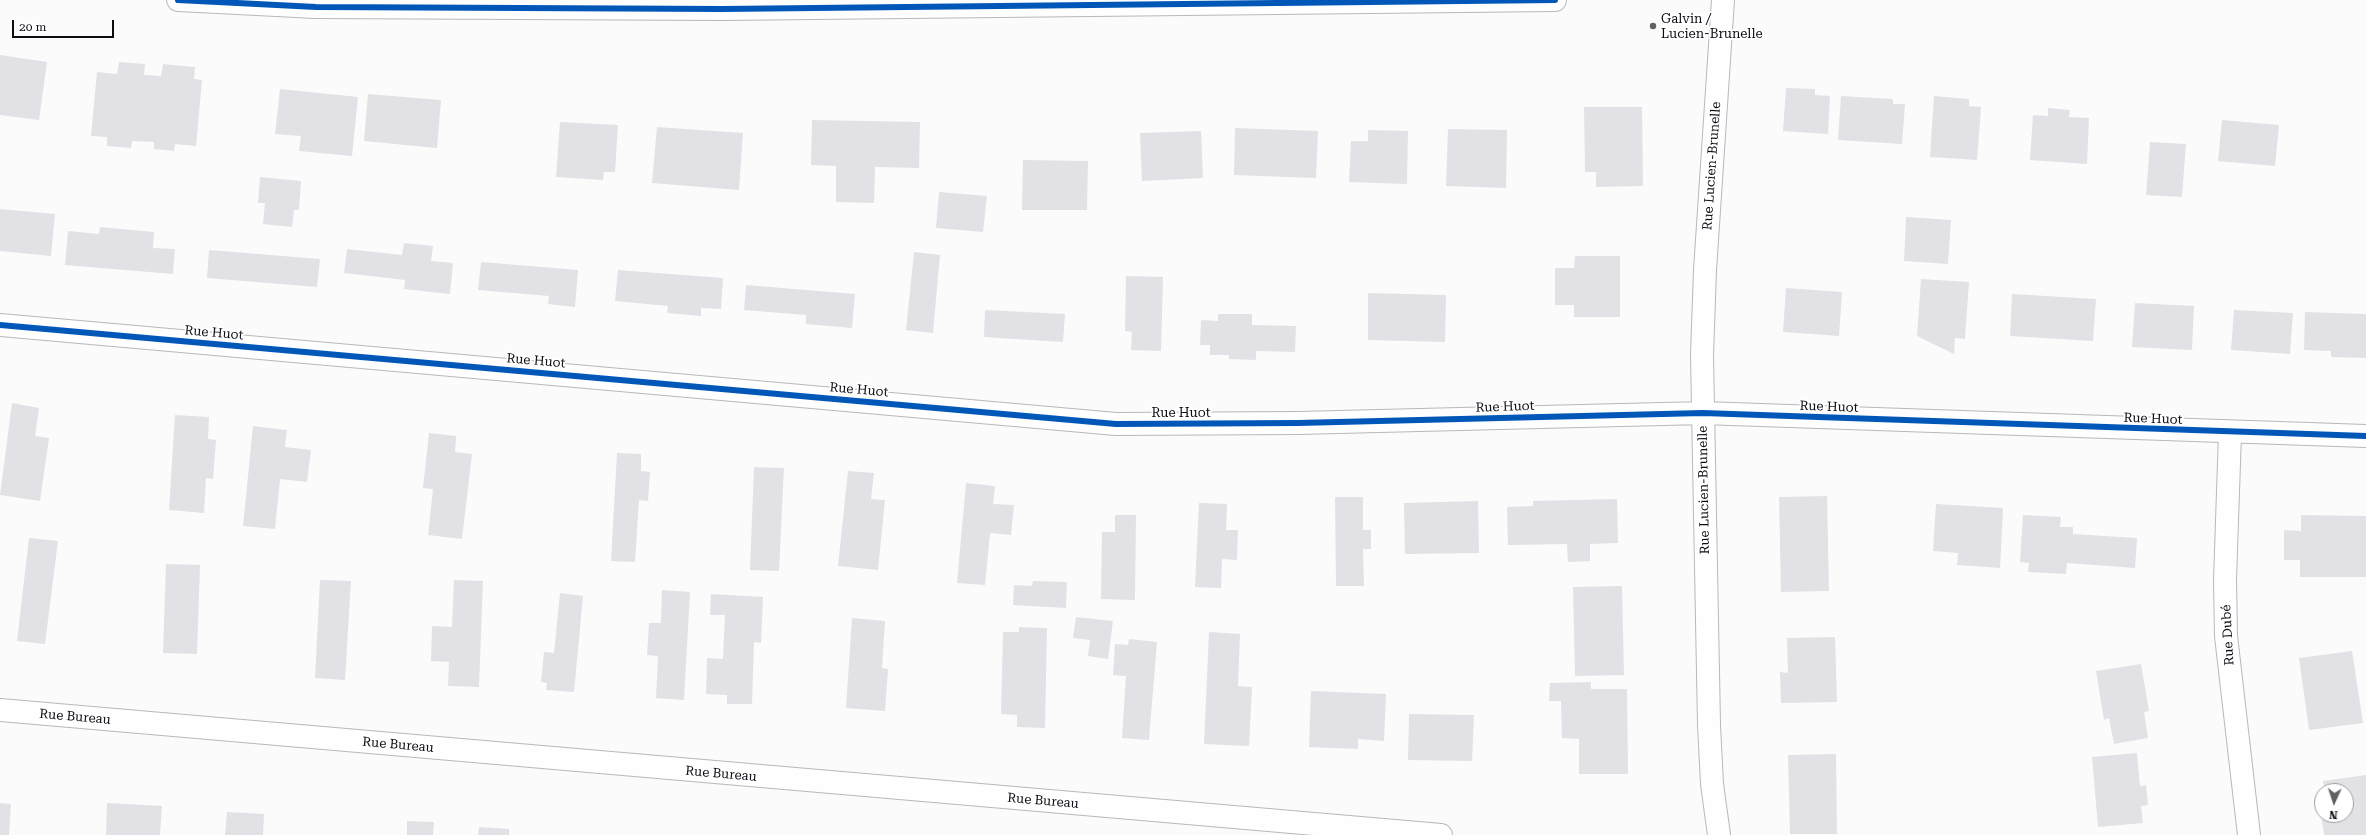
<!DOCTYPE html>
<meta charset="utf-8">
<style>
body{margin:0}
#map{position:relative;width:2366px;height:835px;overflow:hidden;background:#fbfbfb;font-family:"Roboto Serif",serif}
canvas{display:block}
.north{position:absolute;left:2314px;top:783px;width:40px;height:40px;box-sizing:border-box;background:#fff;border:1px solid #9e9ea1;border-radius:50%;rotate:183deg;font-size:11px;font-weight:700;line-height:16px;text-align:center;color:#0c0c14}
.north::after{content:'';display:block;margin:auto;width:14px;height:18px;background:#606065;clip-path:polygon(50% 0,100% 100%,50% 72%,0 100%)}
.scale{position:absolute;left:12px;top:20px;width:102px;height:18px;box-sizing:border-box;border:2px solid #0c0c14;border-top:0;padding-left:5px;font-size:12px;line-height:14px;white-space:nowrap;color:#0c0c14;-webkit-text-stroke:3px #fff;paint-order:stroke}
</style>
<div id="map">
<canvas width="2366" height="835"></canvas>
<div class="north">N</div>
<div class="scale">20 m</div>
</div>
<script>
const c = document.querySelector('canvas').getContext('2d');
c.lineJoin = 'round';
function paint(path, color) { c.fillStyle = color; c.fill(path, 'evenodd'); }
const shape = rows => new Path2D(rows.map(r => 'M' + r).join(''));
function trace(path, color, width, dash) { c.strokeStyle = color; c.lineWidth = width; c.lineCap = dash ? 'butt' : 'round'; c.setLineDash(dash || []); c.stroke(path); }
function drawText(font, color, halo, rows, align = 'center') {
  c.font = font + ' "Roboto Serif",serif'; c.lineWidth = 3.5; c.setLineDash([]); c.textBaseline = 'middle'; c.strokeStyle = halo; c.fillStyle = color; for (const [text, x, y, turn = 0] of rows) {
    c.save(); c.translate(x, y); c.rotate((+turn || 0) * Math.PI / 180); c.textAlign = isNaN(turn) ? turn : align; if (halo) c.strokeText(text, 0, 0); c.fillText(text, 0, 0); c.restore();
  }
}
const building = shape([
 [0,55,47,62,39,120,0,115],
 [119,62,145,64,144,75,161,76,163,64,195,67,194,79,202,80,196,146,175,144,174,151,154,149,154,142,132,141,131,148,107,146,107,137,91,136,97,72,117,74],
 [1786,88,1815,89,1815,95,1830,96,1828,134,1783,131],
 [280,89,358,97,352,156,299,151,301,136,275,134],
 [368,94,441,100,437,148,364,141],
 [1841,96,1893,99,1893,104,1905,104,1902,144,1838,140],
 [1934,96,1969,99,1969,106,1981,107,1977,160,1930,157],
 [1584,107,1642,107,1643,186,1596,187,1596,172,1585,172],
 [2048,108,2070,110,2069,117,2089,118,2087,164,2030,160,2033,115,2048,116],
 [812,120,920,122,919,168,875,167,874,203,836,202,836,166,811,165],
 [2222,120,2279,125,2275,166,2218,161],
 [560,122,618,125,615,172,604,172,603,180,556,177],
 [657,127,743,133,739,190,652,183],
 [1235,128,1318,131,1316,178,1234,175],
 [1448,129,1507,130,1506,188,1446,186],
 [1368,130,1408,131,1407,184,1349,182,1351,141,1368,141],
 [1201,131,1203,178,1142,181,1140,133],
 [2150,142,2186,144,2182,197,2146,195],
 [1023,160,1088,161,1087,210,1022,210],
 [260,177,301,181,299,210,294,210,292,227,263,224,265,203,258,203],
 [939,192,987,196,983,232,936,228],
 [0,209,55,214,51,256,0,251],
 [1906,217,1951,220,1948,264,1904,261],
 [100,227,154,232,153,248,175,249,173,274,65,265,68,231,99,234],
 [404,243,433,246,431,261,453,263,450,294,404,289,405,280,344,273,347,249,402,255],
 [209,250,320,259,317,287,207,278],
 [914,252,940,255,933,333,906,330],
 [1575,256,1620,256,1620,317,1574,317,1574,305,1555,305,1555,268,1574,268],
 [481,262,578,270,575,307,548,304,549,296,478,290],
 [618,270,723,278,721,309,701,308,701,316,667,313,668,306,615,301],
 [1126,276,1163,277,1161,351,1131,350,1132,332,1125,331],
 [1921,279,1969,282,1965,339,1955,338,1954,354,1917,336],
 [746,285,855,294,852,328,806,324,806,315,744,310],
 [1786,288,1842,292,1839,336,1783,332],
 [1368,293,1446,295,1445,342,1368,340],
 [2012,294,2096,299,2093,341,2010,336],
 [2135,303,2194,306,2192,350,2132,347],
 [985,310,1065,314,1063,342,984,337],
 [2234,310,2293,313,2290,354,2231,350],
 [2305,312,2366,314,2366,358,2331,357,2331,351,2304,350],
 [1218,314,1252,314,1252,325,1296,326,1295,352,1256,351,1256,360,1229,359,1229,355,1210,355,1210,345,1200,345,1201,320,1218,321],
 [12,403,39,408,35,436,49,438,40,501,0,495],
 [175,415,209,417,208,439,216,440,213,479,206,478,204,513,169,510],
 [253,426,287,430,285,447,311,450,307,482,280,479,275,529,243,526],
 [429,433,456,436,455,452,472,454,462,539,428,535,433,489,423,488],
 [617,453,641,454,641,471,650,472,648,501,639,500,635,562,611,561],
 [754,467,784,468,779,571,750,570],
 [848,471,874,473,871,499,885,500,878,570,838,566],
 [966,483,995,486,993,504,1014,505,1011,535,990,533,985,585,957,583],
 [1827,496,1829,591,1781,592,1779,497],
 [1335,497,1363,497,1363,530,1371,530,1371,549,1363,549,1364,586,1336,586],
 [1617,499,1618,543,1590,544,1590,561,1568,562,1567,544,1508,545,1507,507,1533,506,1533,501],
 [1478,501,1479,553,1405,554,1404,503],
 [1199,503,1227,504,1226,530,1238,530,1237,560,1222,559,1221,588,1195,587],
 [1936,504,2003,508,2000,568,1957,565,1958,553,1933,551],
 [1115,515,1136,515,1135,600,1101,599,1102,532,1115,532],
 [2023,515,2061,517,2060,527,2073,527,2073,534,2137,538,2135,568,2067,563,2066,574,2028,572,2029,563,2020,562],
 [2301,515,2366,516,2366,577,2300,577,2300,560,2284,560,2284,530,2301,531],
 [29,538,58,541,45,644,17,641],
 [166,564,200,565,197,654,163,653],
 [320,580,351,581,345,680,315,678],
 [454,580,483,581,479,687,448,686,449,662,431,661,432,626,452,627],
 [1033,581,1067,582,1066,608,1013,605,1014,585,1032,586],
 [1622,586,1624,675,1575,676,1573,587],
 [662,590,690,592,684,700,656,698,658,656,647,655,649,623,661,623],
 [560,593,583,596,574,692,546,690,547,683,541,682,544,652,554,653],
 [711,594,763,597,761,643,754,642,752,704,727,704,727,695,706,694,707,658,723,659,725,615,710,615],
 [1076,617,1113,621,1108,659,1088,656,1090,640,1073,638],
 [852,618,885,621,882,668,888,669,885,711,846,708],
 [1019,627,1047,628,1045,728,1017,727,1017,715,1001,714,1003,632,1019,632],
 [1209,632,1240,634,1238,686,1252,687,1249,746,1204,744],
 [1835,637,1837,702,1781,703,1780,672,1788,673,1787,638],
 [1129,639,1157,642,1149,740,1122,738,1126,676,1113,675,1115,644,1128,645],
 [2352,651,2363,723,2309,730,2299,658],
 [2141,664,2149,711,2144,712,2148,738,2114,744,2109,718,2104,720,2096,671],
 [1591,682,1591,689,1627,689,1628,774,1579,774,1579,739,1562,738,1561,701,1549,701,1550,683],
 [1311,691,1386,694,1384,741,1358,739,1358,749,1309,747],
 [1409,714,1474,715,1472,761,1408,760],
 [2137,753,2140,786,2146,785,2148,805,2141,806,2143,823,2098,827,2092,757],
 [1836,754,1837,834,1790,834,1788,755],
 [2366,775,2366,835,2324,835,2319,802,2322,801,2322,815,2346,815,2346,791,2325,791,2323,781],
 [0,803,11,804,9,835,0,835],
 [107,803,162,806,160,835,106,835],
 [227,812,264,814,263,835,225,835],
 [407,821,434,822,433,835,407,835],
 [479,827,509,829,509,835,478,835]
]);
const minor = shape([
 [0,325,1116,424,1298,423,1703,413,2366,436],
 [2230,433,2225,580,2226,636,2249,835],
 [0,710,1441,835],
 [1719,835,1712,784,1709,725,1702,355,1705,270,1723,0]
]);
const tertiary = shape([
 [178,0,316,7,722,9,1555,0]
]);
const cycleway = shape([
 [178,0,316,7,722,9,1555,0],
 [0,325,1116,424,1298,423,1703,413,2366,436]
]);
const markers = [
 [1653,26,4,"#606065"]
];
const poiNames = [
 ["Galvin /",1661,19],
 ["Lucien-Brunelle",1661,34]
];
const streetNames = [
 ["Rue Lucien-Brunelle",1712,166,-86],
 ["Rue Huot",214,333,5],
 ["Rue Huot",536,361,5],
 ["Rue Huot",859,390,5],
 ["Rue Huot",1505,407,-2],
 ["Rue Huot",1829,407,2],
 ["Rue Huot",1181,413],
 ["Rue Huot",2153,419,2],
 ["Rue Lucien-Brunelle",1704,490,-91],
 ["Rue Dubé",2228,635,-93],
 ["Rue Bureau",75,717,5],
 ["Rue Bureau",398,745,5],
 ["Rue Bureau",721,774,5],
 ["Rue Bureau",1043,801,5]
];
paint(building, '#e2e2e6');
trace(minor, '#b8b8bd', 24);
trace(tertiary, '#b8b8bd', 24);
trace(minor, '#fefefe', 22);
trace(tertiary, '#fefefe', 22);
trace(cycleway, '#0057b8', 6);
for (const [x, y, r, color] of markers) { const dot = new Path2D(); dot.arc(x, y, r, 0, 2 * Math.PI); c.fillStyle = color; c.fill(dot); trace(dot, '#fff', 1.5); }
drawText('13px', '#0c0c14', '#fff', poiNames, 'left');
drawText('13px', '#0c0c14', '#fff', streetNames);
</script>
